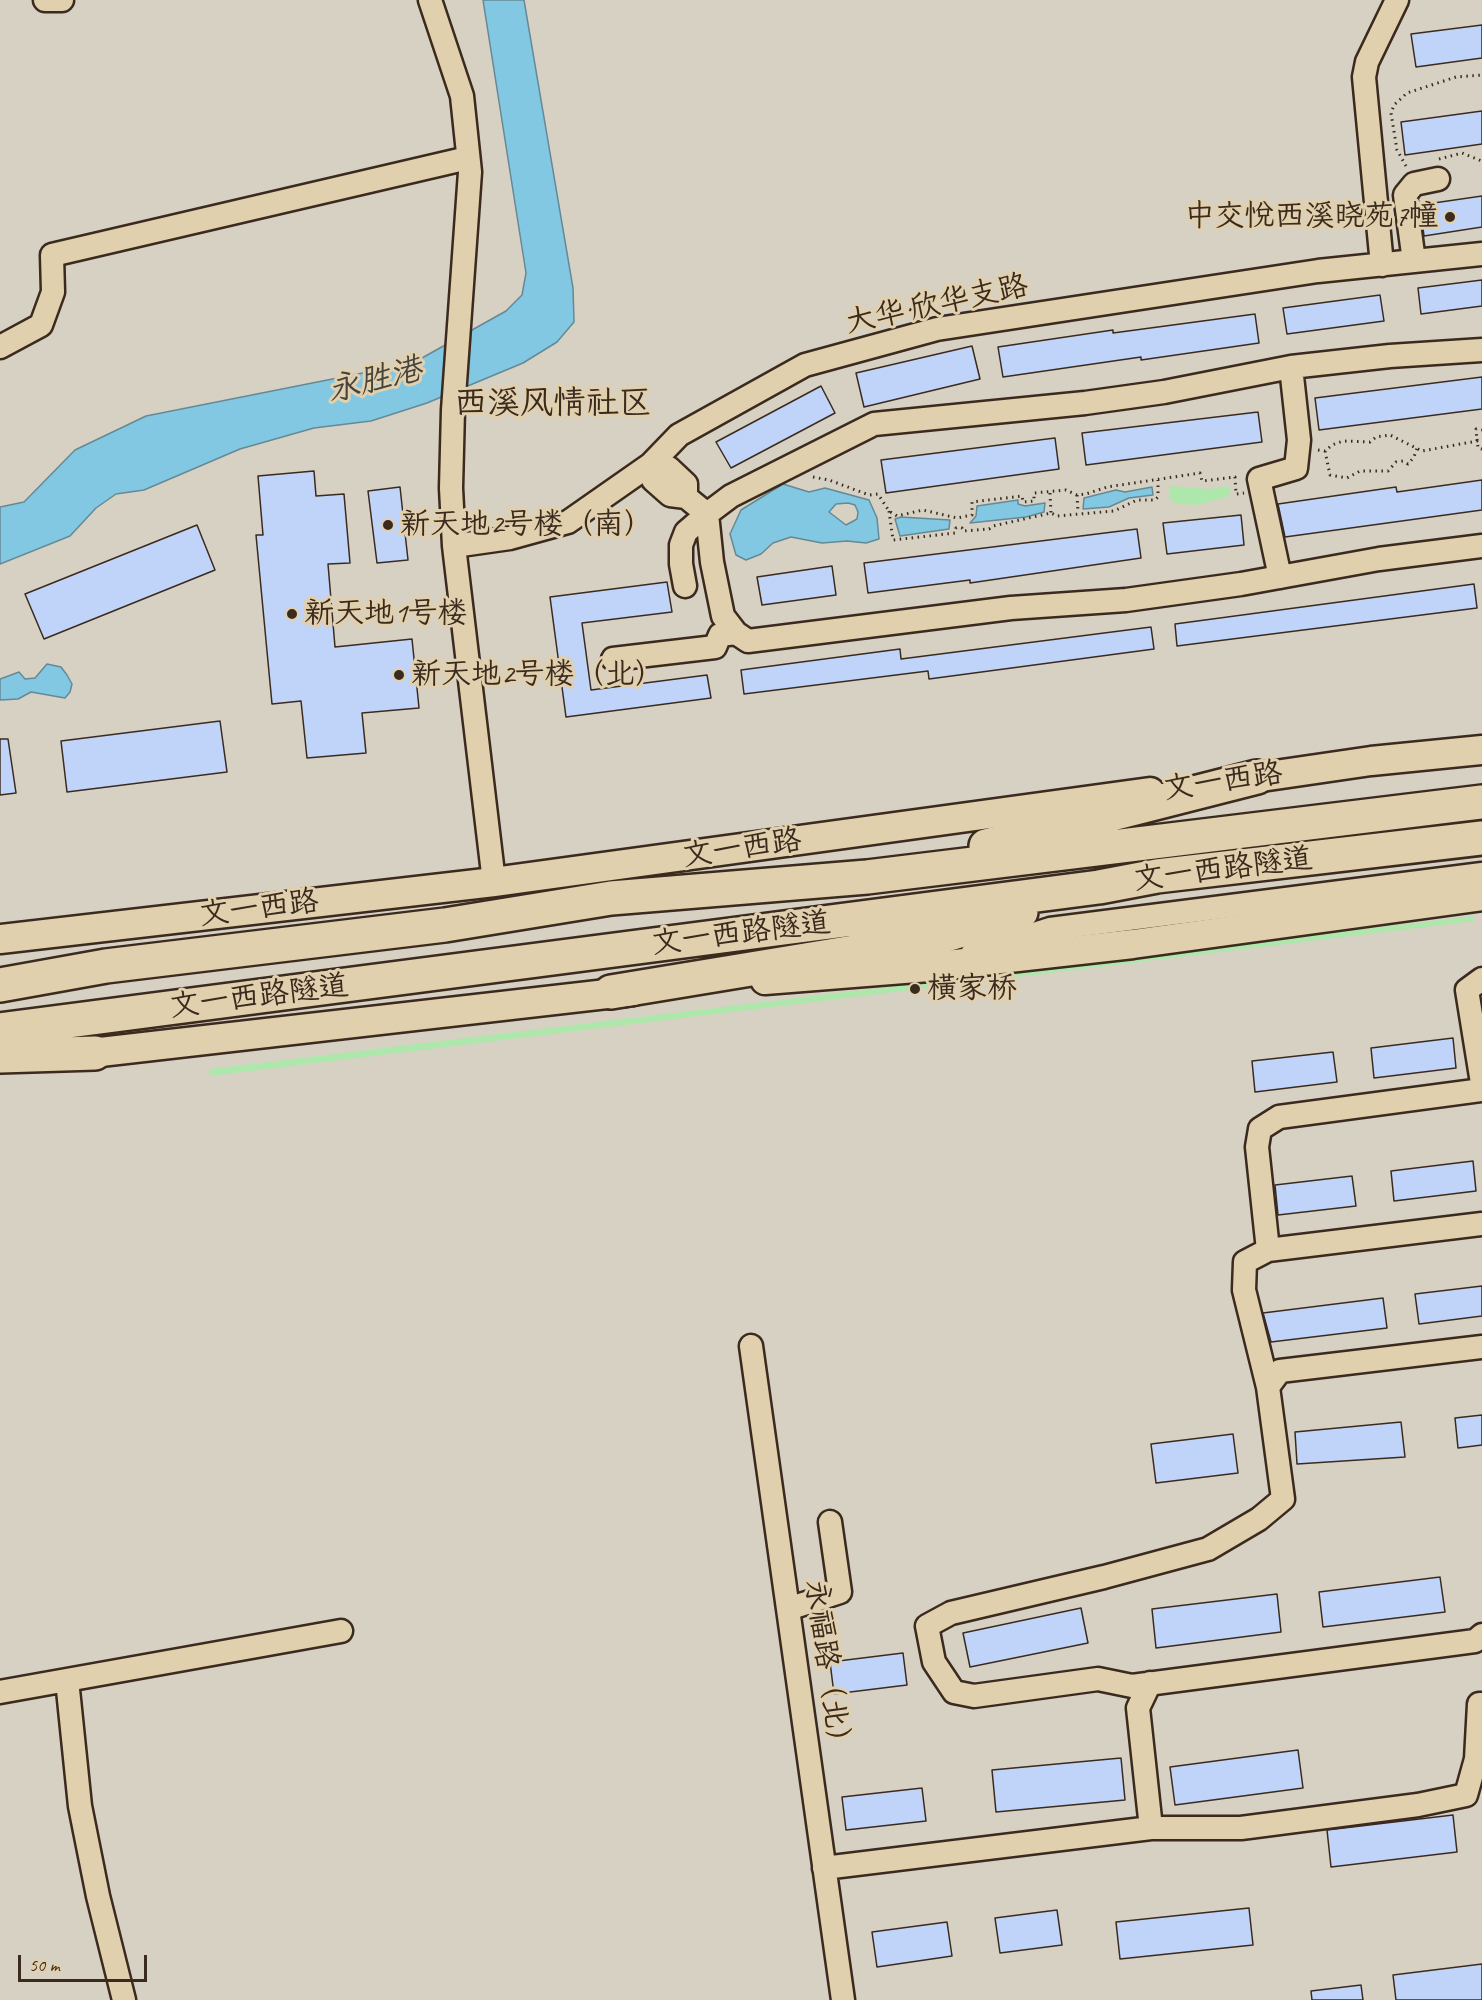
<!DOCTYPE html>
<meta charset="utf-8">
<style>
body{margin:0}
#map{position:relative;width:1482px;height:2000px;overflow:hidden;background:#d7d1c4;font-family:Caveat,sans-serif}
canvas{display:block}
.scale{position:absolute;left:18px;top:1955px;width:129px;height:27px;box-sizing:border-box;border:3px solid #3b2a1e;border-top:0;padding-left:8px;font-size:18px;line-height:21px;white-space:nowrap;color:#3b2a1e;-webkit-text-stroke:4px #e1d0ae;paint-order:stroke}
</style>
<div id="map">
<canvas width="1482" height="2000"></canvas>
<div class="scale">50 m</div>
</div>
<script>
const c = document.querySelector('canvas').getContext('2d');
c.lineJoin = 'round';
function paint(path, color) { c.fillStyle = color; c.fill(path, 'evenodd'); }
const shape = rows => new Path2D(rows.map(r => 'M' + r).join(''));
function trace(path, color, width, dash) { c.strokeStyle = color; c.lineWidth = width; c.lineCap = dash ? 'butt' : 'round'; c.setLineDash(dash || []); c.stroke(path); }
function drawText(font, color, halo, rows, align = 'center') {
  c.font = font + ' Caveat,"LXGW WenKai TC",sans-serif'; c.lineWidth = 6; c.setLineDash([]); c.textBaseline = 'middle'; c.strokeStyle = halo; c.fillStyle = color; for (const [text, x, y, turn = 0] of rows) {
    c.save(); c.translate(x, y); c.rotate((+turn || 0) * Math.PI / 180); c.textAlign = isNaN(turn) ? turn : align; if (halo) c.strokeText(text, 0, 0); c.fillText(text, 0, 0); c.restore();
  }
}
const green = shape([
 [1169,486,1209,489,1229,486,1230,496,1197,505,1177,504,1169,499],
 [1473,916,1474,921,210,1076,210,1069]
]);
const water = shape([
 [483,0,524,0,573,288,574,322,557,342,523,363,427,403,371,421,314,428,240,449,144,490,116,494,96,508,70,536,0,564,0,507,24,502,75,450,146,416,413,363,506,311,522,295,526,273,483,0],
 [783,484,809,492,825,488,869,500,877,518,879,539,866,543,847,541,822,543,791,537,773,543,761,554,746,560,736,555,730,534,741,510,783,484],
 [848,503,855,505,858,512,857,519,846,525,829,512,836,504,848,503],
 [1152,487,1153,495,1129,498,1109,507,1083,509,1084,498,1116,490,1125,492,1152,487],
 [1018,500,1018,504,1025,506,1045,503,1044,512,1026,517,970,523,976,516,977,506,1018,500],
 [901,517,950,520,949,529,900,536,895,519,901,517],
 [47,664,61,667,67,675,72,684,70,692,65,698,31,692,18,699,0,700,0,679,19,672,25,679,35,678,47,664]
]);
const building = shape([
 [1482,25,1482,58,1416,67,1411,34,1482,25],
 [1482,111,1482,144,1405,155,1401,122,1482,111],
 [1482,196,1482,227,1424,236,1420,205,1482,196],
 [1482,280,1482,306,1421,314,1418,288,1482,280],
 [1380,295,1384,321,1287,334,1283,308,1380,295],
 [1255,314,1259,343,1141,360,1141,357,1003,377,998,347,1113,330,1113,333,1255,314],
 [972,346,980,379,864,407,856,373,972,346],
 [1482,377,1482,409,1319,430,1315,398,1482,377],
 [821,386,835,413,731,468,716,442,821,386],
 [1258,412,1262,442,1086,465,1082,433,1258,412],
 [1055,438,1059,469,886,493,881,460,1055,438],
 [314,471,316,496,344,494,350,563,328,564,335,647,412,639,419,708,362,713,366,753,307,758,301,701,272,704,256,535,263,535,258,476,314,471],
 [1482,480,1482,510,1285,537,1278,504,1396,487,1397,492,1482,480],
 [400,487,408,560,377,563,368,491,400,487],
 [1241,515,1244,545,1167,554,1163,523,1241,515],
 [197,525,215,570,44,639,25,594,197,525],
 [1137,529,1141,558,970,583,970,580,868,593,864,563,1137,529],
 [832,566,836,595,762,605,757,577,832,566],
 [667,582,672,612,582,623,591,690,707,675,711,698,566,717,550,597,667,582],
 [1474,584,1477,608,1177,646,1175,624,1474,584],
 [1151,627,1154,649,929,679,928,671,744,694,741,670,900,649,901,659,1151,627],
 [220,721,227,772,67,792,61,741,220,721],
 [0,739,8,739,16,793,0,795,0,739],
 [1453,1038,1456,1068,1374,1078,1371,1048,1453,1038],
 [1333,1052,1337,1082,1255,1092,1252,1061,1333,1052],
 [1473,1161,1476,1191,1394,1201,1391,1171,1473,1161],
 [1352,1176,1356,1206,1278,1215,1275,1185,1352,1176],
 [1482,1286,1482,1316,1419,1324,1415,1294,1482,1286],
 [1383,1298,1387,1328,1271,1342,1263,1313,1383,1298],
 [1482,1415,1482,1445,1458,1448,1455,1418,1482,1415],
 [1401,1422,1405,1457,1297,1464,1295,1432,1401,1422],
 [1233,1434,1238,1473,1156,1483,1151,1444,1233,1434],
 [1440,1577,1445,1612,1323,1627,1319,1592,1440,1577],
 [1277,1594,1281,1632,1156,1648,1152,1609,1277,1594],
 [1081,1608,1088,1643,970,1667,963,1633,1081,1608],
 [903,1653,907,1685,834,1694,830,1662,903,1653],
 [1298,1750,1303,1788,1175,1805,1170,1767,1298,1750],
 [1121,1758,1125,1800,996,1812,992,1770,1121,1758],
 [922,1788,926,1821,846,1830,842,1797,922,1788],
 [1453,1815,1457,1852,1331,1867,1327,1830,1453,1815],
 [1249,1908,1253,1945,1120,1959,1116,1922,1249,1908],
 [1057,1910,1062,1945,1000,1953,995,1918,1057,1910],
 [947,1922,952,1956,877,1967,872,1932,947,1922],
 [1482,1964,1482,2000,1396,2000,1393,1975,1482,1964],
 [1361,1985,1363,2000,1312,2000,1311,1991,1361,1985]
]);
const path = shape([
 [1439,159,1462,153,1482,161],
 [1406,166,1397,150,1391,113,1394,105,1407,93,1456,77,1482,75],
 [1477,439,1478,448,1482,449],
 [1318,450,1325,451,1332,445,1343,441,1370,442,1376,437,1390,435,1422,451,1477,441,1476,429,1482,430],
 [1325,451,1330,475,1347,478,1360,471,1388,471,1396,462,1403,461,1408,464,1414,457,1417,448],
 [813,477,829,480,869,495,878,494,889,511,897,516,923,510,957,518,972,515,972,502,1022,496,1023,502,1034,501,1034,493,1066,490,1077,495,1086,494,1107,487,1200,473,1202,481,1235,477,1236,494,1244,493],
 [1050,493,1051,513],
 [1077,495,1078,512],
 [889,511,893,540,955,533,956,528,962,528,963,531,989,529,993,526,1051,513,1057,516,1114,511,1137,500,1155,500,1158,497,1158,480]
]);
const minor = shape([
 [45,0,62,0],
 [430,0,462,96,470,172,453,410,451,488,454,546,494,882],
 [1414,261,1405,195,1414,184,1438,179],
 [1382,265,1364,77,1367,62,1397,0],
 [0,347,41,325,53,292,52,255,468,158],
 [686,497,686,484,669,468,651,464,653,480,670,495,686,497,707,514,731,496,874,424,1085,403,1164,392,1291,367,1390,356,1482,350],
 [454,546,510,538,568,522,651,464,679,435,805,365,937,329,1318,271,1482,254],
 [1280,577,1259,479,1296,468,1299,440,1291,367],
 [685,586,681,564,681,545,686,532,707,514,712,562,723,616,736,633,748,641,1011,608,1126,600,1241,584,1379,559,1482,546],
 [613,659,715,647,720,635,736,633],
 [972,954,1050,929,1482,874],
 [1482,979,1467,990,1482,1083],
 [1268,1250,1257,1147,1260,1129,1279,1117,1482,1090],
 [751,1346,843,2000],
 [1482,1347,1280,1371,1268,1387,1283,1499,1259,1519,1208,1549,1104,1577,951,1613,927,1626,934,1662,954,1692,974,1696,1098,1679,1132,1686,1475,1641,1482,1635],
 [1268,1387,1244,1290,1245,1262,1268,1250,1482,1224],
 [788,1609,840,1592,830,1522],
 [67,1680,80,1806,98,1896,124,2000],
 [1150,1683,1138,1708,1151,1828,1241,1828,1418,1805,1466,1795,1476,1759,1479,1704,1482,1704],
 [0,1692,341,1631],
 [824,1868,1151,1828]
]);
const major = shape([
 [1234,781,1371,761,1482,750],
 [0,939,494,882,1150,792],
 [765,980,929,967,1133,944,1482,896],
 [74,1055,633,991]
]);
const highway = shape([
 [986,846,1257,777],
 [0,985,106,966,445,925,611,898,867,877,1482,802],
 [611,992,933,939,1021,912],
 [0,1030,1099,887,1157,876,1482,838],
 [0,1056,95,1053]
]);
const markers = [
 [1450,217,6,"#3b2a1e"],
 [388,525,6,"#3b2a1e"],
 [292,614,6,"#3b2a1e"],
 [399,675,6,"#3b2a1e"],
 [915,989,6,"#3b2a1e"]
];
const poiNames = [
 ["中交悦西溪晓苑7幢",1438,217,"right"],
 ["新天地2号楼（南）",400,525],
 ["新天地1号楼",304,614],
 ["新天地2号楼（北）",411,675],
 ["横家桥",927,989]
];
const streetNames = [
 ["大华·欣华支路",937,305,-12],
 ["文一西路",1223,782,-8],
 ["文一西路",742,849,-8],
 ["文一西路隧道",1223,870,-7],
 ["文一西路",259,909,-7],
 ["文一西路隧道",741,934,-7],
 ["文一西路隧道",259,997,-7],
 ["永福路（北）",827,1669,82]
];
const waterNames = [
 ["永胜港",375,381,-14]
];
const quarterNames = [
 ["西溪风情社区",553,404]
];
paint(green, '#ade7ac');
paint(water, '#82c8e3');
trace(water, '#668994', 1.5);
paint(building, '#c0d4f9');
trace(building, '#3b2a1e', 1.5);
trace(minor, '#3b2a1e', 27);
trace(major, '#3b2a1e', 33);
trace(highway, '#3b2a1e', 38);
trace(path, '#3b2a1e', 3, [1.5, 4.5]);
trace(minor, '#e1d0ae', 22);
trace(major, '#e1d0ae', 28);
trace(highway, '#e1d0ae', 33);
for (const [x, y, r, color] of markers) { const dot = new Path2D(); dot.arc(x, y, r, 0, 2 * Math.PI); c.fillStyle = color; c.fill(dot); trace(dot, '#e1d0ae', 2); }
drawText('30px', '#3b2a1e', '#e1d0ae', poiNames, 'left');
drawText('30px', '#3b2a1e', '#e1d0ae', streetNames);
drawText('italic 32px', '#46423c', '#e1d0ae', waterNames);
drawText('33px', '#3b2a1e', '#e1d0ae', quarterNames);
</script>
